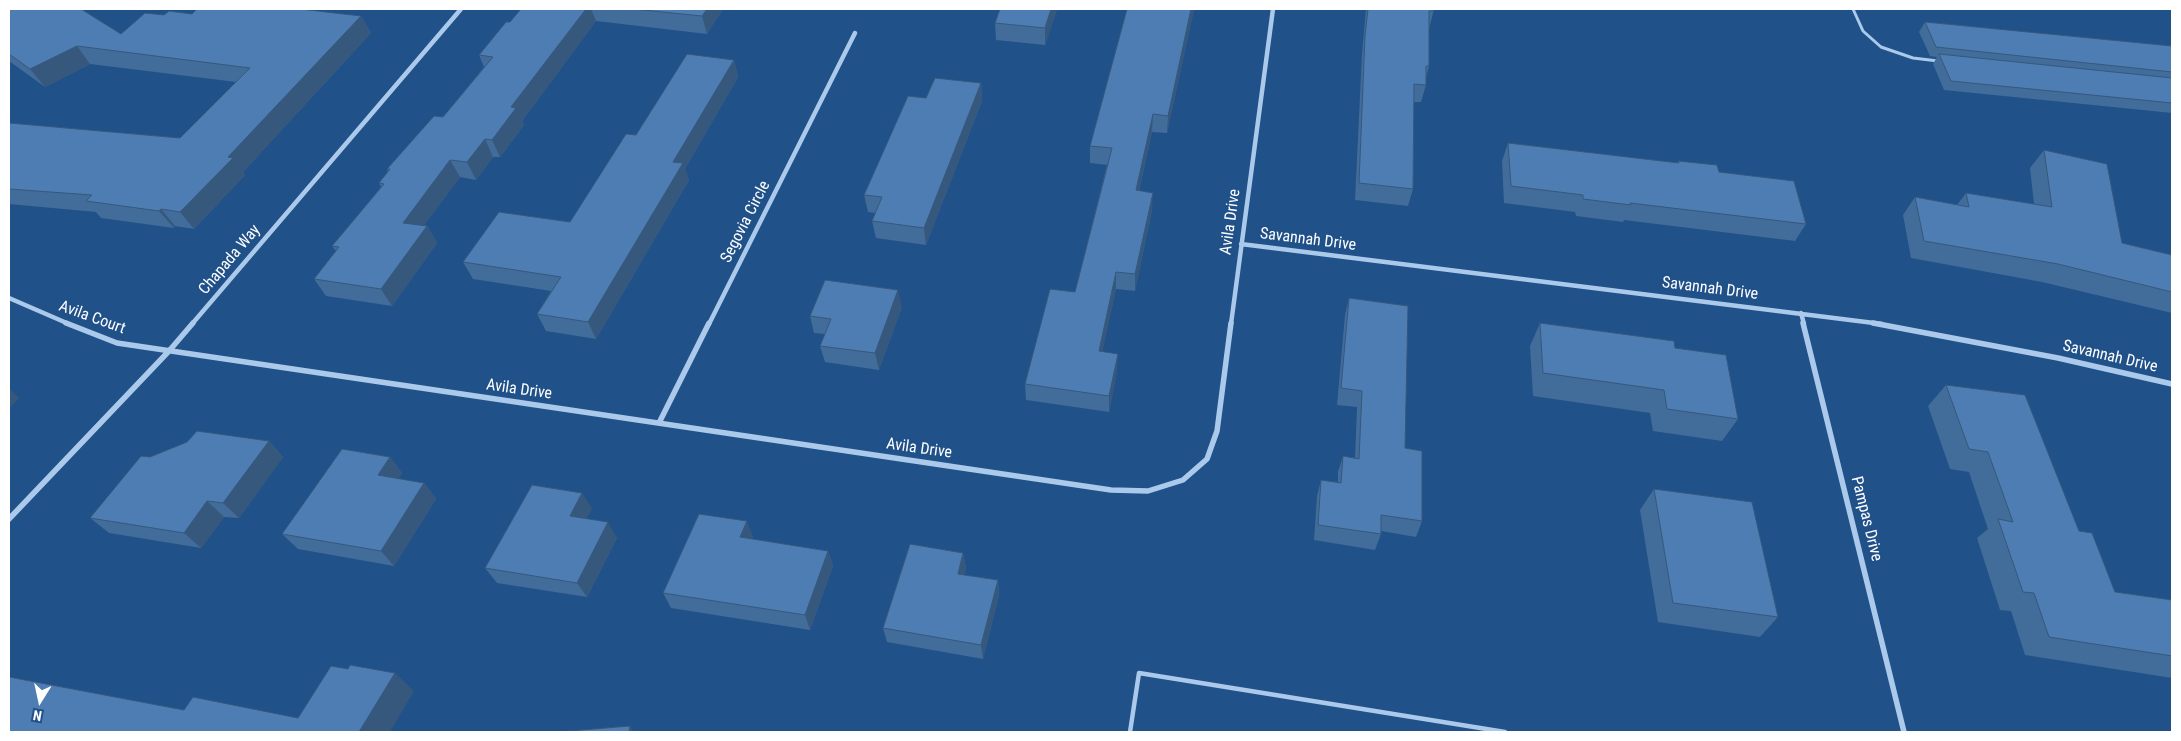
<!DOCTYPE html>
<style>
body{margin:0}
#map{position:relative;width:2181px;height:741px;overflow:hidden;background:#205189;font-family:"Roboto Condensed",sans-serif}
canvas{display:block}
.frame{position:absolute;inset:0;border:10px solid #fff;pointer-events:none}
.north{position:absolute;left:15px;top:676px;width:50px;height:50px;-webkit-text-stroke:4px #205189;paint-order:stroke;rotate:190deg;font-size:14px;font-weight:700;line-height:20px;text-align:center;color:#fff}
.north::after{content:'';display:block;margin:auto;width:18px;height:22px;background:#fff;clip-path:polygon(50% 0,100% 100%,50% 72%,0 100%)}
</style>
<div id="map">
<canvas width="2181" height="741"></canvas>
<div class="frame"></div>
<div class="north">N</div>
</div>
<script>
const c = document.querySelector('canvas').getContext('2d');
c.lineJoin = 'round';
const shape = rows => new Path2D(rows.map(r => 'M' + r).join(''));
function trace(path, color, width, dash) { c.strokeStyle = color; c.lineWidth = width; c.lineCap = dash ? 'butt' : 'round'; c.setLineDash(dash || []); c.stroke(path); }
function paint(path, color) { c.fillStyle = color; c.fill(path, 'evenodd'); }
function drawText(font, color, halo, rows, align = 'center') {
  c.font = font + ' "Roboto Condensed",sans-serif'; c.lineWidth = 4; c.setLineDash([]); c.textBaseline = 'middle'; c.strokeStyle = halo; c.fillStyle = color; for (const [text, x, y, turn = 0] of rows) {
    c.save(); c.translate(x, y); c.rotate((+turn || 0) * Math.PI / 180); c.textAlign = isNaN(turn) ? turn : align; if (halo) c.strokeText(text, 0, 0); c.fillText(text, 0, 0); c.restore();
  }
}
const serviceFar1 = shape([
 [1853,9,1863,31,1881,47,1913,58,1938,61]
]);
const service = shape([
 [1130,732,1139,673,1505,732]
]);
const minorFar1 = shape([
 [1241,244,1882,324],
 [9,298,69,324],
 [1801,313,1804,324],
 [192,324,461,9],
 [709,324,855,33],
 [1231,324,1273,9]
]);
const minor = shape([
 [66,323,117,343,1111,490,1148,491,1183,480,1207,459,1217,431,1231,323],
 [1803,323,1904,732],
 [1873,323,2058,358,2172,384],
 [659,423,709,323],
 [9,519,169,351,193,323]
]);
const wall = shape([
 [9,9,121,34,164,15,192,14,361,16,371,33,243,172,245,175,194,229,175,226,174,228,101,218,96,212,9,204,9,123,180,138,236,82,90,64,45,87,9,61],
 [521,9,723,9,707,34,596,21,522,121,524,125,500,157,493,157,476,180,460,177,424,225,427,226,437,243,392,306,326,296,314,279,336,251,332,246,381,187,379,183,388,172,387,169,443,117,484,67,479,55,510,22],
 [1000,9,1057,9,1045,45,996,40,995,23],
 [1194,9,1167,133,1152,132,1139,191,1152,210,1135,291,1116,289,1102,352,1117,371,1109,412,1026,400,1025,384,1075,292,1107,165,1090,163,1090,146],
 [1366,9,1434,9,1429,29,1429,66,1426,78,1426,85,1421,102,1414,102,1413,189,1408,206,1355,200,1362,54],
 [1925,22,2172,46,2172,113,1944,90,1933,64,1937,57,1930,56,1919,32],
 [734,60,738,77,685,169,689,180,596,339,546,331,537,314,551,291,473,279,463,262,570,222,636,135],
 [981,83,982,101,926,245,876,238,872,221,875,213,868,212,864,195,926,98],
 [1508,143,1677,163,1678,161,1719,172,1806,224,1795,241,1624,220,1623,222,1576,216,1575,212,1504,203,1502,161],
 [2044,150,2122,243,2172,255,2172,313,2042,282,1911,258,1903,215,1915,197,1957,205,1966,193,2034,204,2030,168],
 [1349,298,1405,448,1422,521,1416,537,1381,531,1381,534,1375,550,1314,540,1317,496,1321,480,1338,482,1338,472,1343,456,1355,458,1357,407,1337,405,1345,315],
 [902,307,879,370,825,362,820,346,825,334,814,333,810,316],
 [1540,323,1675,348,1738,419,1722,441,1653,431,1650,413,1533,396,1530,346],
 [1946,385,2079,531,2115,592,2172,600,2172,678,2025,655,2011,611,2000,610,1977,538,1988,529,1969,472,1950,469,1928,406],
 [269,441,283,457,239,518,224,517,201,548,109,533,90,518,150,457],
 [390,457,402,473,398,479,424,483,436,499,394,566,298,549,282,534],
 [1654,489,1778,617,1760,637,1658,622,1640,510],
 [592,508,586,519,617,538,587,597,497,583,485,568],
 [753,536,752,539,828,551,833,566,810,630,671,608,663,593],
 [963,553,966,568,964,575,998,580,999,595,983,659,887,642,883,628]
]);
const shadedWall = shape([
 [586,9,591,9,596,21,522,121,524,125,500,157,492,140,511,107],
 [707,9,723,9,707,34,702,16],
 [1051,9,1057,9,1045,45,1045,28],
 [1191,9,1194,9,1167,133,1168,116],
 [361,16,371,33,243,172,245,175,194,229,180,212,228,157],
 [77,46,90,64,45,87,30,69],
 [734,60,738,77,685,169,689,180,596,339,588,322,673,162],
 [981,83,982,101,926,245,924,228],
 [1153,114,1152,132,1135,208,1136,190],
 [485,139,493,157,476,180,467,162],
 [450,160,460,177,413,240,403,223],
 [1153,193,1152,210,1135,291,1135,274],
 [161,209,175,226,174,228,159,211],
 [427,226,437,243,392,306,381,289],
 [1116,272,1116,289,1099,368,1099,351],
 [898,290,902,307,879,370,875,353],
 [1118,354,1117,371,1109,412,1109,396],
 [9,388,19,398,9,409],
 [269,441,283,457,239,518,223,503],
 [390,457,402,473,391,491,378,475],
 [424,483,436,499,394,566,381,551],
 [582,493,592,508,580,531,570,516],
 [207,501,224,517,201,548,184,533],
 [747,521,753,536,747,553,740,537],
 [608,522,617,538,587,597,577,583],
 [828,551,833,566,810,630,805,615],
 [963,553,966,568,960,589,958,574],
 [998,580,999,595,983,659,981,645],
 [395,673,414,691,390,732,359,732],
 [630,726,634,732,629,732]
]);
const building = shape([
 [9,9,81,9,121,34,145,13,164,15,169,11,192,14,197,9,300,9,361,16,228,157,233,158,180,212,161,209,159,211,86,201,92,195,9,189,9,123,180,138,250,68,77,46,30,69,9,54,9,9],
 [521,9,586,9,511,107,516,108,492,140,485,139,467,162,450,160,403,223,427,226,381,289,314,279,339,247,332,246,384,184,379,183,390,169,387,169,434,116,443,117,493,57,479,55,506,22,510,22,521,9],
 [633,9,707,9,702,16,633,9],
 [1000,9,1051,9,1045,28,995,23,1000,9],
 [1127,9,1191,9,1168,116,1153,114,1136,190,1153,193,1135,274,1116,272,1099,351,1118,354,1109,396,1025,384,1050,289,1075,292,1112,148,1090,146,1127,9],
 [1368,9,1434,9,1434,11,1429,11,1429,66,1426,66,1426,85,1414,84,1413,189,1359,183,1365,36,1368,9],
 [1925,22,2172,46,2172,72,1936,47,1925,22],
 [687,54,734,60,673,162,683,163,588,322,537,314,561,277,463,262,499,212,570,222,626,134,636,135,687,54],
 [1939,54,2172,78,2172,103,1951,81,1939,54],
 [935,78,981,83,924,228,872,221,882,197,864,195,908,96,926,98,935,78],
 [1508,143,1679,163,1678,161,1717,165,1719,172,1794,181,1806,224,1630,203,1631,205,1583,199,1583,195,1511,186,1508,143],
 [2044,150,2107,164,2122,243,2172,255,2172,292,2058,264,1924,241,1915,197,1969,207,1966,193,2052,207,2044,150],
 [825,280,898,290,875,353,820,346,831,319,810,316,825,280],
 [1349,298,1408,306,1405,448,1422,451,1422,521,1381,515,1381,534,1318,525,1321,480,1341,483,1343,456,1359,459,1362,391,1341,388,1349,298],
 [1540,323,1674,341,1675,348,1726,355,1738,419,1667,409,1664,390,1543,373,1540,323],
 [1946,385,2025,395,2079,531,2092,533,2115,592,2172,600,2172,656,2049,637,2034,593,2023,592,1998,519,2013,522,1988,452,1969,449,1946,385],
 [197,431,269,441,223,503,207,501,184,533,90,518,141,456,150,457,187,442,197,431],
 [342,449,390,457,378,475,424,483,381,551,282,534,342,449],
 [532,485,582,493,570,516,608,522,577,583,485,568,532,485],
 [1654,489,1752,502,1778,617,1673,603,1654,489],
 [699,514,747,521,740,537,828,551,805,615,663,593,699,514],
 [910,544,963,553,958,574,998,580,981,645,883,628,910,544],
 [350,665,395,673,359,732,9,732,9,677,184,710,193,697,298,718,331,666,348,669,350,665],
 [630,726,629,732,557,732,630,726]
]);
const streetNames = [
 ["Segovia Circle",746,222,-63],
 ["Avila Drive",1231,222,-82],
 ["Savannah Drive",1308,240,7],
 ["Chapada Way",230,260,-50],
 ["Savannah Drive",1710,289,7],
 ["Avila Court",92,318,20],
 ["Savannah Drive",2110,357,13],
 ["Avila Drive",519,390,8],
 ["Avila Drive",919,449,8],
 ["Pampas Drive",1866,519,76]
];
trace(serviceFar1, '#abcaeb', 3);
trace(service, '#abcaeb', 4.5);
trace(minorFar1, '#abcaeb', 4.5);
trace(minor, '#abcaeb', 5.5);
paint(wall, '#426c99');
paint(shadedWall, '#36587d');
paint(building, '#4d7db2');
trace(building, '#36587d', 1);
drawText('16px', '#fff', '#205189', streetNames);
</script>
